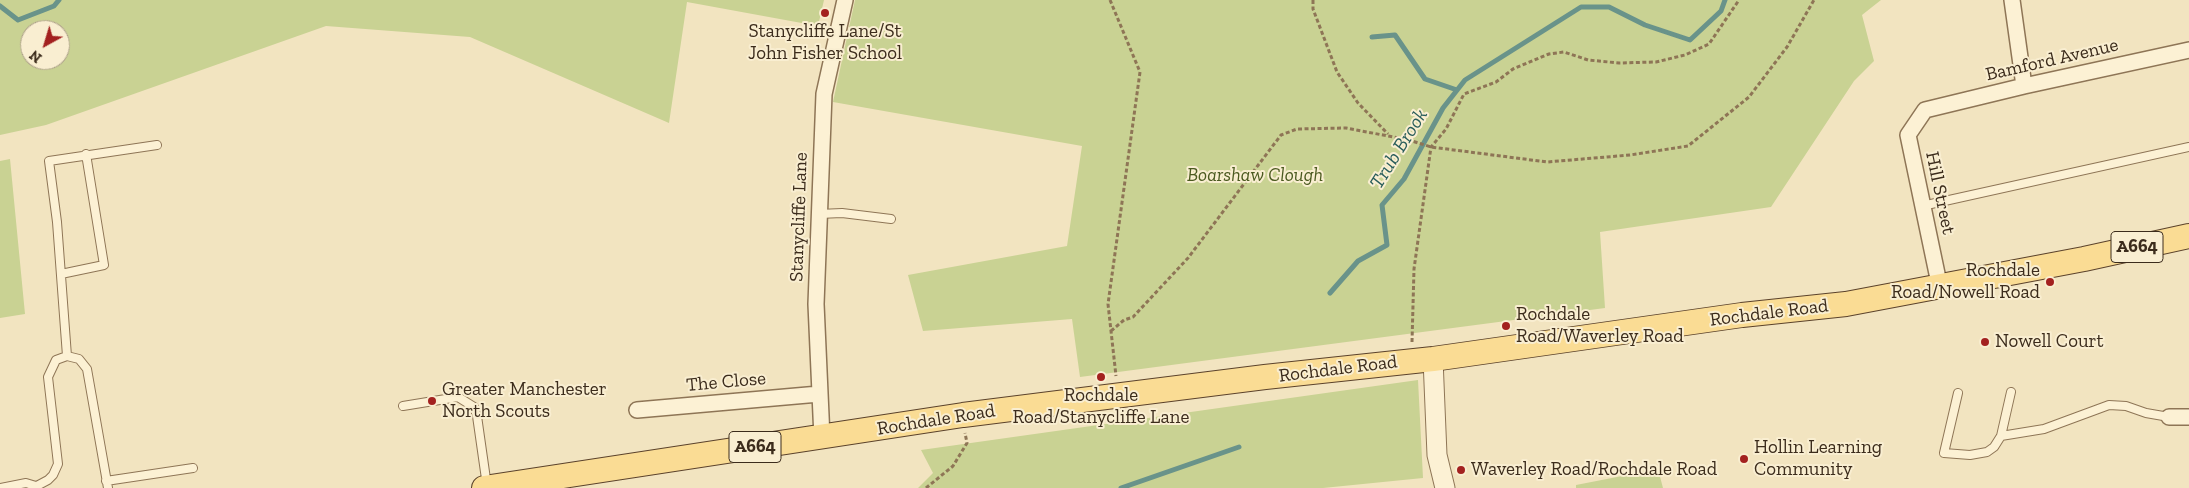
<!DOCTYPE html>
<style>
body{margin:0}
#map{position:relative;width:2189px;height:488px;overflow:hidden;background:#f2e4c0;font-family:"Zilla Slab",serif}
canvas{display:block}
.north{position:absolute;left:20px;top:20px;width:50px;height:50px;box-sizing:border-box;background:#f9eed1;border:1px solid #ada089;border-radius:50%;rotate:219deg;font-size:14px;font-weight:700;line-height:20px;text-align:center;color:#3c2c1c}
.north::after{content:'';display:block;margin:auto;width:18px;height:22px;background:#a3211f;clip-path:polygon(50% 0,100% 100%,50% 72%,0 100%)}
</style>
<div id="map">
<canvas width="2189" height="488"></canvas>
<div class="north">N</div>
</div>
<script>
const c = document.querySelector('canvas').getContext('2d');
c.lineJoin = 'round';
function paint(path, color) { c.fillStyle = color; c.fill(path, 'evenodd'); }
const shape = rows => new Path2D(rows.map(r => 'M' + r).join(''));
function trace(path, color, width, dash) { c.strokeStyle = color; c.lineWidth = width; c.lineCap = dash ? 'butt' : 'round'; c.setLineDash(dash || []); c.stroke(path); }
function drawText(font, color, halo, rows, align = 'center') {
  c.font = font + ' "Zilla Slab",serif'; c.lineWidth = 4; c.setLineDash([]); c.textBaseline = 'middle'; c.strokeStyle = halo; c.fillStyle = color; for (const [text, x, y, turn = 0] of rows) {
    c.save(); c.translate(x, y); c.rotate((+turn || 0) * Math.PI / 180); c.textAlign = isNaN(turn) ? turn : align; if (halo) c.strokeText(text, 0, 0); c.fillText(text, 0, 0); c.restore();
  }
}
const green = shape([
 [0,0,824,0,818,26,687,2,669,123,470,37,326,26,46,125,0,135],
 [30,30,60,30,60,60,30,60],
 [855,0,1881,0,1862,15,1874,61,1854,81,1771,207,1600,232,1605,308,1080,377,1072,319,923,331,908,275,1067,246,1082,146,833,102],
 [10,159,25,314,0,318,0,161],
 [1418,380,1423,478,1323,488,918,488,933,473,921,450],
 [1658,469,1663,488,1576,488,1576,485]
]);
const stream = shape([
 [0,6,18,20,54,6,59,0],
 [1372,37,1395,35,1425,79,1457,90],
 [1330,293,1358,261,1387,245,1382,205,1404,179,1443,108,1465,80,1581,7,1609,7,1645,25,1690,40,1721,11,1725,0],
 [1121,488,1239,447]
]);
const path = shape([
 [1110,0,1140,72,1108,304,1116,376],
 [1313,0,1313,9,1337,72,1358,103,1388,134],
 [1111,331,1124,320,1133,317,1188,258,1281,135,1297,129,1346,128,1409,140,1431,147,1547,162,1630,155,1688,146,1749,97,1787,47,1814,0],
 [1412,342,1414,269,1431,147,1446,129,1464,94,1496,82,1513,69,1549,54,1564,52,1588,60,1619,63,1656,62,1685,55,1709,44,1739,0],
 [926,488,953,466,967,443,965,433]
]);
const service = shape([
 [1922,206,2189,147],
 [819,214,842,213,891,219],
 [61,274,104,265,86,154],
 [67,356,57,222,49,161,157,145],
 [2011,392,2001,436,2044,429,2109,405,2126,406,2146,413,2169,417],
 [1958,393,1944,453,1970,455,1987,452,1994,447,2001,436],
 [403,406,458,397,474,407,477,416,487,486],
 [106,481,193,468],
 [0,488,26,483,36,486],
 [33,488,48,480,53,475,58,464,48,377,56,360,67,356,79,359,87,369,108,488]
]);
const minor = shape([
 [2012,0,2024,86],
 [1940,288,1908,135,1925,110,2024,86,2189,50],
 [637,410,819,394],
 [2169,417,2189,417],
 [822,438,816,304,824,94,845,0]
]);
const tertiary = shape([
 [1433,359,1437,455,1445,488]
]);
const primary = shape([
 [484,488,963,415,1265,377,1433,359,1742,315,1846,304,2084,259,2189,236]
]);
const markers = [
 [825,13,5,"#a3211f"],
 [2050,282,5,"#a3211f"],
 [1506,326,5,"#a3211f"],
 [1985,342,5,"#a3211f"],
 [1101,377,5,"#a3211f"],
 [432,401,5,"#a3211f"],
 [1744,459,5,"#a3211f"],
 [1461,470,5,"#a3211f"]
];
const shields = [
 [2137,247,52],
 [755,447,52]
];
const shieldNames = [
 ["A664",2137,247],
 ["A664",755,447]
];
const poiNames = [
 ["Stanycliffe Lane/St",825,32,"center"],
 ["John Fisher School",825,54,"center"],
 ["Rochdale",2040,271,"right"],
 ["Road/Nowell Road",2040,293,"right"],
 ["Rochdale",1516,315],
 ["Road/Waverley Road",1516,337],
 ["Nowell Court",1995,342],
 ["Greater Manchester",442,390],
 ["North Scouts",442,412],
 ["Rochdale",1101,396,"center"],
 ["Road/Stanycliffe Lane",1101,418,"center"],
 ["Hollin Learning",1754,448],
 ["Community",1754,470],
 ["Waverley Road/Rochdale Road",1471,470]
];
const streetNames = [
 ["Bamford Avenue",2052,60,-13],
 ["Hill Street",1940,193,78],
 ["Stanycliffe Lane",799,217,-88],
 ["Rochdale Road",1769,313,-7],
 ["Rochdale Road",1338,369,-7],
 ["The Close",726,382,-5],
 ["Rochdale Road",936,420,-9]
];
const parkNames = [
 ["Boarshaw Clough",1255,176]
];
const waterNames = [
 ["Trub Brook",1399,149,-58]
];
paint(green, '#c9d293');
trace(stream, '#69938a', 5);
trace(service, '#8e7556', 10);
trace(minor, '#8e7556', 18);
trace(tertiary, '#8e7556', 21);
trace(primary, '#5b422b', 26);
trace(path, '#8e7556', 3, [4, 2.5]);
trace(service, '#fcf1d4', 8);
trace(minor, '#fcf1d4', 15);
trace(tertiary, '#fcf1d4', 19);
trace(primary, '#fadc94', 24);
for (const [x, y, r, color] of markers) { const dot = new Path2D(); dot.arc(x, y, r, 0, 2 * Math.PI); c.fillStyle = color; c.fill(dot); trace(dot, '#f9eed1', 2); }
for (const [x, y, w] of shields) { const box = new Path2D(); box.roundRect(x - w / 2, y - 15.5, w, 31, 4); c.fillStyle = '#f9eed1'; c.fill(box); trace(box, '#3c2c1c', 1); }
drawText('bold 18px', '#3c2c1c', null, shieldNames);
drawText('19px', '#3c2c1c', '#f9eed1', poiNames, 'left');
drawText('19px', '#3c2c1c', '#f9eed1', streetNames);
drawText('italic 19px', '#4b5a20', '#f9eed1', parkNames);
drawText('italic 20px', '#295d5b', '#f9eed1', waterNames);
</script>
